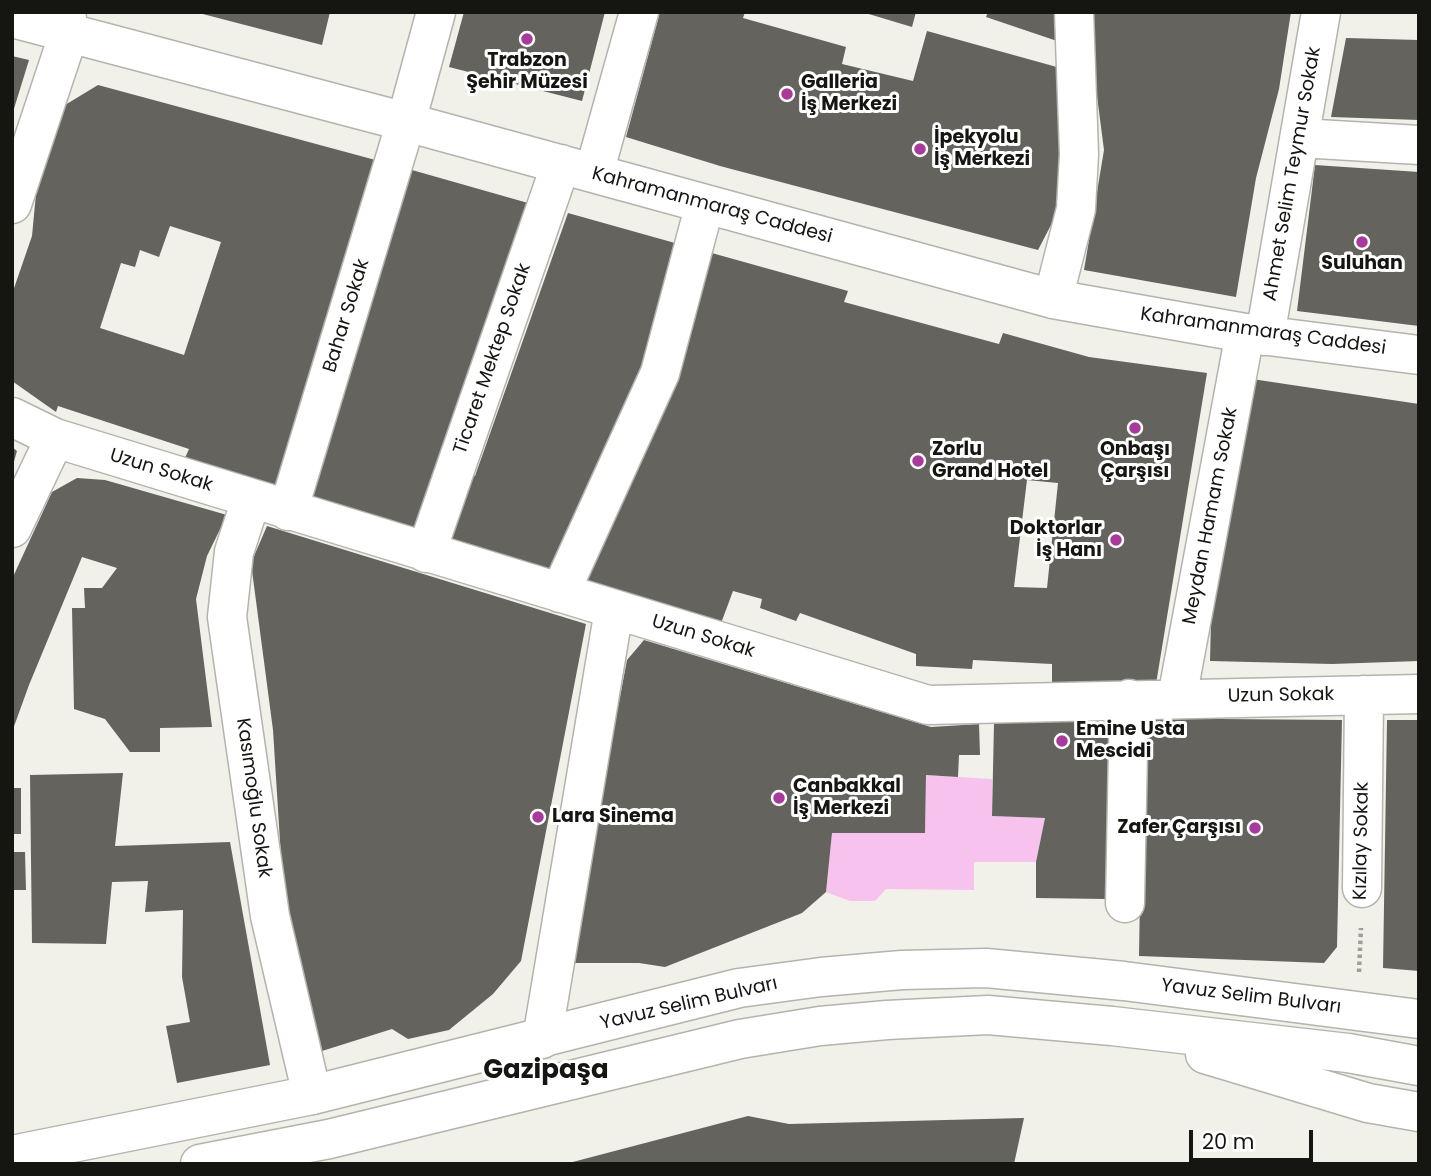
<!DOCTYPE html>
<meta charset="utf-8">
<style>
body{margin:0}
#map{position:relative;width:1431px;height:1176px;overflow:hidden;background:#f1f0e9;font-family:Poppins,sans-serif}
canvas{display:block}
.frame{position:absolute;inset:0;border:14px solid #151512;pointer-events:none}
.scale{position:absolute;left:1189px;top:1130px;width:124px;height:32px;box-sizing:border-box;border:4px solid #151512;border-top:0;padding-left:9px;font-size:21px;line-height:24px;white-space:nowrap;color:#151512;-webkit-text-stroke:5px #fff;paint-order:stroke}
</style>
<div id="map">
<canvas width="1431" height="1176"></canvas>
<div class="frame"></div>
<div class="scale">20 m</div>
</div>
<script>
const c = document.querySelector('canvas').getContext('2d');
c.lineJoin = 'round';
function paint(path, color) { c.fillStyle = color; c.fill(path, 'evenodd'); }
const shape = rows => new Path2D(rows.map(r => 'M' + r).join(''));
function trace(path, color, width, dash) { c.strokeStyle = color; c.lineWidth = width; c.lineCap = dash ? 'butt' : 'round'; c.setLineDash(dash || []); c.stroke(path); }
function drawText(font, color, halo, rows, align = 'center') {
  c.font = font + ' Poppins,sans-serif'; c.lineWidth = 6; c.setLineDash([]); c.textBaseline = 'middle'; c.strokeStyle = halo; c.fillStyle = color; for (const [text, x, y, turn = 0] of rows) {
    c.save(); c.translate(x, y); c.rotate((+turn || 0) * Math.PI / 180); c.textAlign = isNaN(turn) ? turn : align; if (halo) c.strokeText(text, 0, 0); c.fillText(text, 0, 0); c.restore();
  }
}
const green = shape([
 [926,775,992,779,992,816,1045,818,1036,862,974,862,974,890,886,889,875,901,850,901,826,892,832,833,925,832]
]);
const building = shape([
 [195,12,330,12,322,45],
 [464,12,605,12,582,101,449,67],
 [660,12,745,12,743,18,846,47,842,64,913,81,927,31,1064,69,1063,202,1038,250,720,166,626,137],
 [862,12,916,12,912,27],
 [988,12,1060,12,1060,42,986,17],
 [1089,12,1291,12,1279,89,1256,178,1236,297,1084,270,1104,150,1090,42],
 [1346,38,1419,40,1419,120,1331,117],
 [12,56,29,60,13,112,12,112],
 [98,85,379,161,277,488,185,458,189,449,58,406,56,412,12,381,12,294,32,236,37,183,65,105],
 [170,226,221,242,184,355,100,328,121,263,135,267,140,250,159,257],
 [1315,165,1419,172,1419,326,1297,311],
 [412,170,528,203,425,534,307,497],
 [568,213,682,245,658,349,557,575,443,539,463,472,475,476],
 [701,250,848,291,844,302,999,344,1003,333,1089,357,1207,373,1156,684,1052,683,1052,664,973,660,972,669,916,666,916,654,800,613,796,621,760,608,762,599,733,591,720,626,575,580],
 [1027,480,1058,483,1047,588,1014,587],
 [1252,379,1419,404,1419,661,1332,664,1210,661,1211,620],
 [12,447,17,451,13,465,12,465],
 [77,478,105,480,227,515,207,556,196,599,212,727,160,728,160,752,130,752,105,719,74,709,72,608,85,608,84,588,102,588,117,568,82,557,29,685,12,732,12,579,52,492],
 [267,526,586,624,521,961,493,994,449,1030,408,1039,392,1029,322,1051,287,953,273,730,251,563],
 [644,640,931,727,979,724,980,755,959,755,958,777,926,775,925,833,832,833,826,892,802,913,665,967,639,963,574,963,607,716,616,718,627,660],
 [1143,716,1220,719,1342,720,1337,947,1324,963,1139,956],
 [1115,717,1114,869,1105,899,1036,898,1036,862,1045,818,992,816,994,723],
 [1387,720,1419,720,1419,971,1383,968],
 [123,773,115,846,230,842,270,1065,177,1083,166,1026,190,1022,182,977,183,910,145,912,148,881,112,882,106,944,32,943,30,775],
 [12,788,21,788,21,834,12,834],
 [12,852,25,852,26,890,12,890],
 [748,1116,789,1124,1024,1118,1014,1164,565,1164]
]);
const path = shape([
 [1359,972,1361,928]
]);
const street = shape([
 [12,18,406,122,1053,299,1245,333,1419,355],
 [1300,138,1419,145],
 [594,173,639,12],
 [12,204,69,33,66,12],
 [1053,299,1076,209,1079,154,1074,12],
 [1265,336,1321,12],
 [12,417,55,438,928,705,1419,694],
 [251,500,234,552,227,617,270,916,312,1095],
 [288,511,406,122,436,12],
 [12,528,55,438],
 [426,553,561,164],
 [560,593,660,373,705,204],
 [1177,698,1245,333],
 [1362,888,1364,695],
 [1125,903,1129,699],
 [542,1039,614,610]
]);
const secondary = shape([
 [1205,1054,1368,1103,1419,1112],
 [12,1155,312,1095,739,988,821,977,902,970,986,968,1124,981,1419,1019],
 [200,1164,329,1139,740,1039,820,1026,887,1020,988,1015,1112,1026,1348,1053,1419,1066]
]);
const markers = [
 [527,39,7,"#a73a9a"],
 [787,94,7,"#a73a9a"],
 [920,149,7,"#a73a9a"],
 [1362,242,7,"#a73a9a"],
 [1135,428,7,"#a73a9a"],
 [918,461,7,"#a73a9a"],
 [1116,540,7,"#a73a9a"],
 [1062,741,7,"#a73a9a"],
 [779,798,7,"#a73a9a"],
 [538,817,7,"#a73a9a"],
 [1255,828,7,"#a73a9a"]
];
const poiNames = [
 ["Trabzon",527,61,"center"],
 ["Şehir Müzesi",527,83,"center"],
 ["Galleria",801,83],
 ["İş Merkezi",801,105],
 ["İpekyolu",934,138],
 ["İş Merkezi",934,160],
 ["Suluhan",1362,264,"center"],
 ["Zorlu",932,450],
 ["Grand Hotel",932,472],
 ["Onbaşı",1135,450,"center"],
 ["Çarşısı",1135,472,"center"],
 ["Doktorlar",1102,529,"right"],
 ["İş Hanı",1102,551,"right"],
 ["Emine Usta",1076,730],
 ["Mescidi",1076,752],
 ["Canbakkal",793,787],
 ["İş Merkezi",793,809],
 ["Lara Sinema",552,817],
 ["Zafer Çarşısı",1241,828,"right"]
];
const streetNames = [
 ["Ahmet Selim Teymur Sokak",1293,174,-80],
 ["Kahramanmaraş Caddesi",712,206,15],
 ["Bahar Sokak",347,316,-73],
 ["Kahramanmaraş Caddesi",1263,332,8],
 ["Ticaret Mektep Sokak",493,359,-71],
 ["Uzun Sokak",161,471,17],
 ["Meydan Hamam Sokak",1211,516,-79],
 ["Uzun Sokak",703,637,17],
 ["Uzun Sokak",1281,696,-1],
 ["Kasımoğlu Sokak",253,798,82],
 ["Kızılay Sokak",1362,841,-89],
 ["Yavuz Selim Bulvarı",1251,997,7],
 ["Yavuz Selim Bulvarı",689,1004,-13]
];
const districtNames = [
 ["Gazipaşa",546,1071]
];
paint(green, '#f7c2ee');
paint(building, '#65635e');
trace(street, '#b4b3ad', 41);
trace(secondary, '#b4b3ad', 41);
trace(path, '#9f9e98', 4.5, [3.5, 3.5]);
trace(street, '#fff', 38);
trace(secondary, '#fff', 38);
for (const [x, y, r, color] of markers) { const dot = new Path2D(); dot.arc(x, y, r, 0, 2 * Math.PI); c.fillStyle = color; c.fill(dot); trace(dot, '#fff', 2.5); }
drawText('bold 19px', '#151512', '#fff', poiNames, 'left');
drawText('19px', '#151512', '#fff', streetNames);
drawText('bold 26px', '#151512', '#fff', districtNames);
</script>
